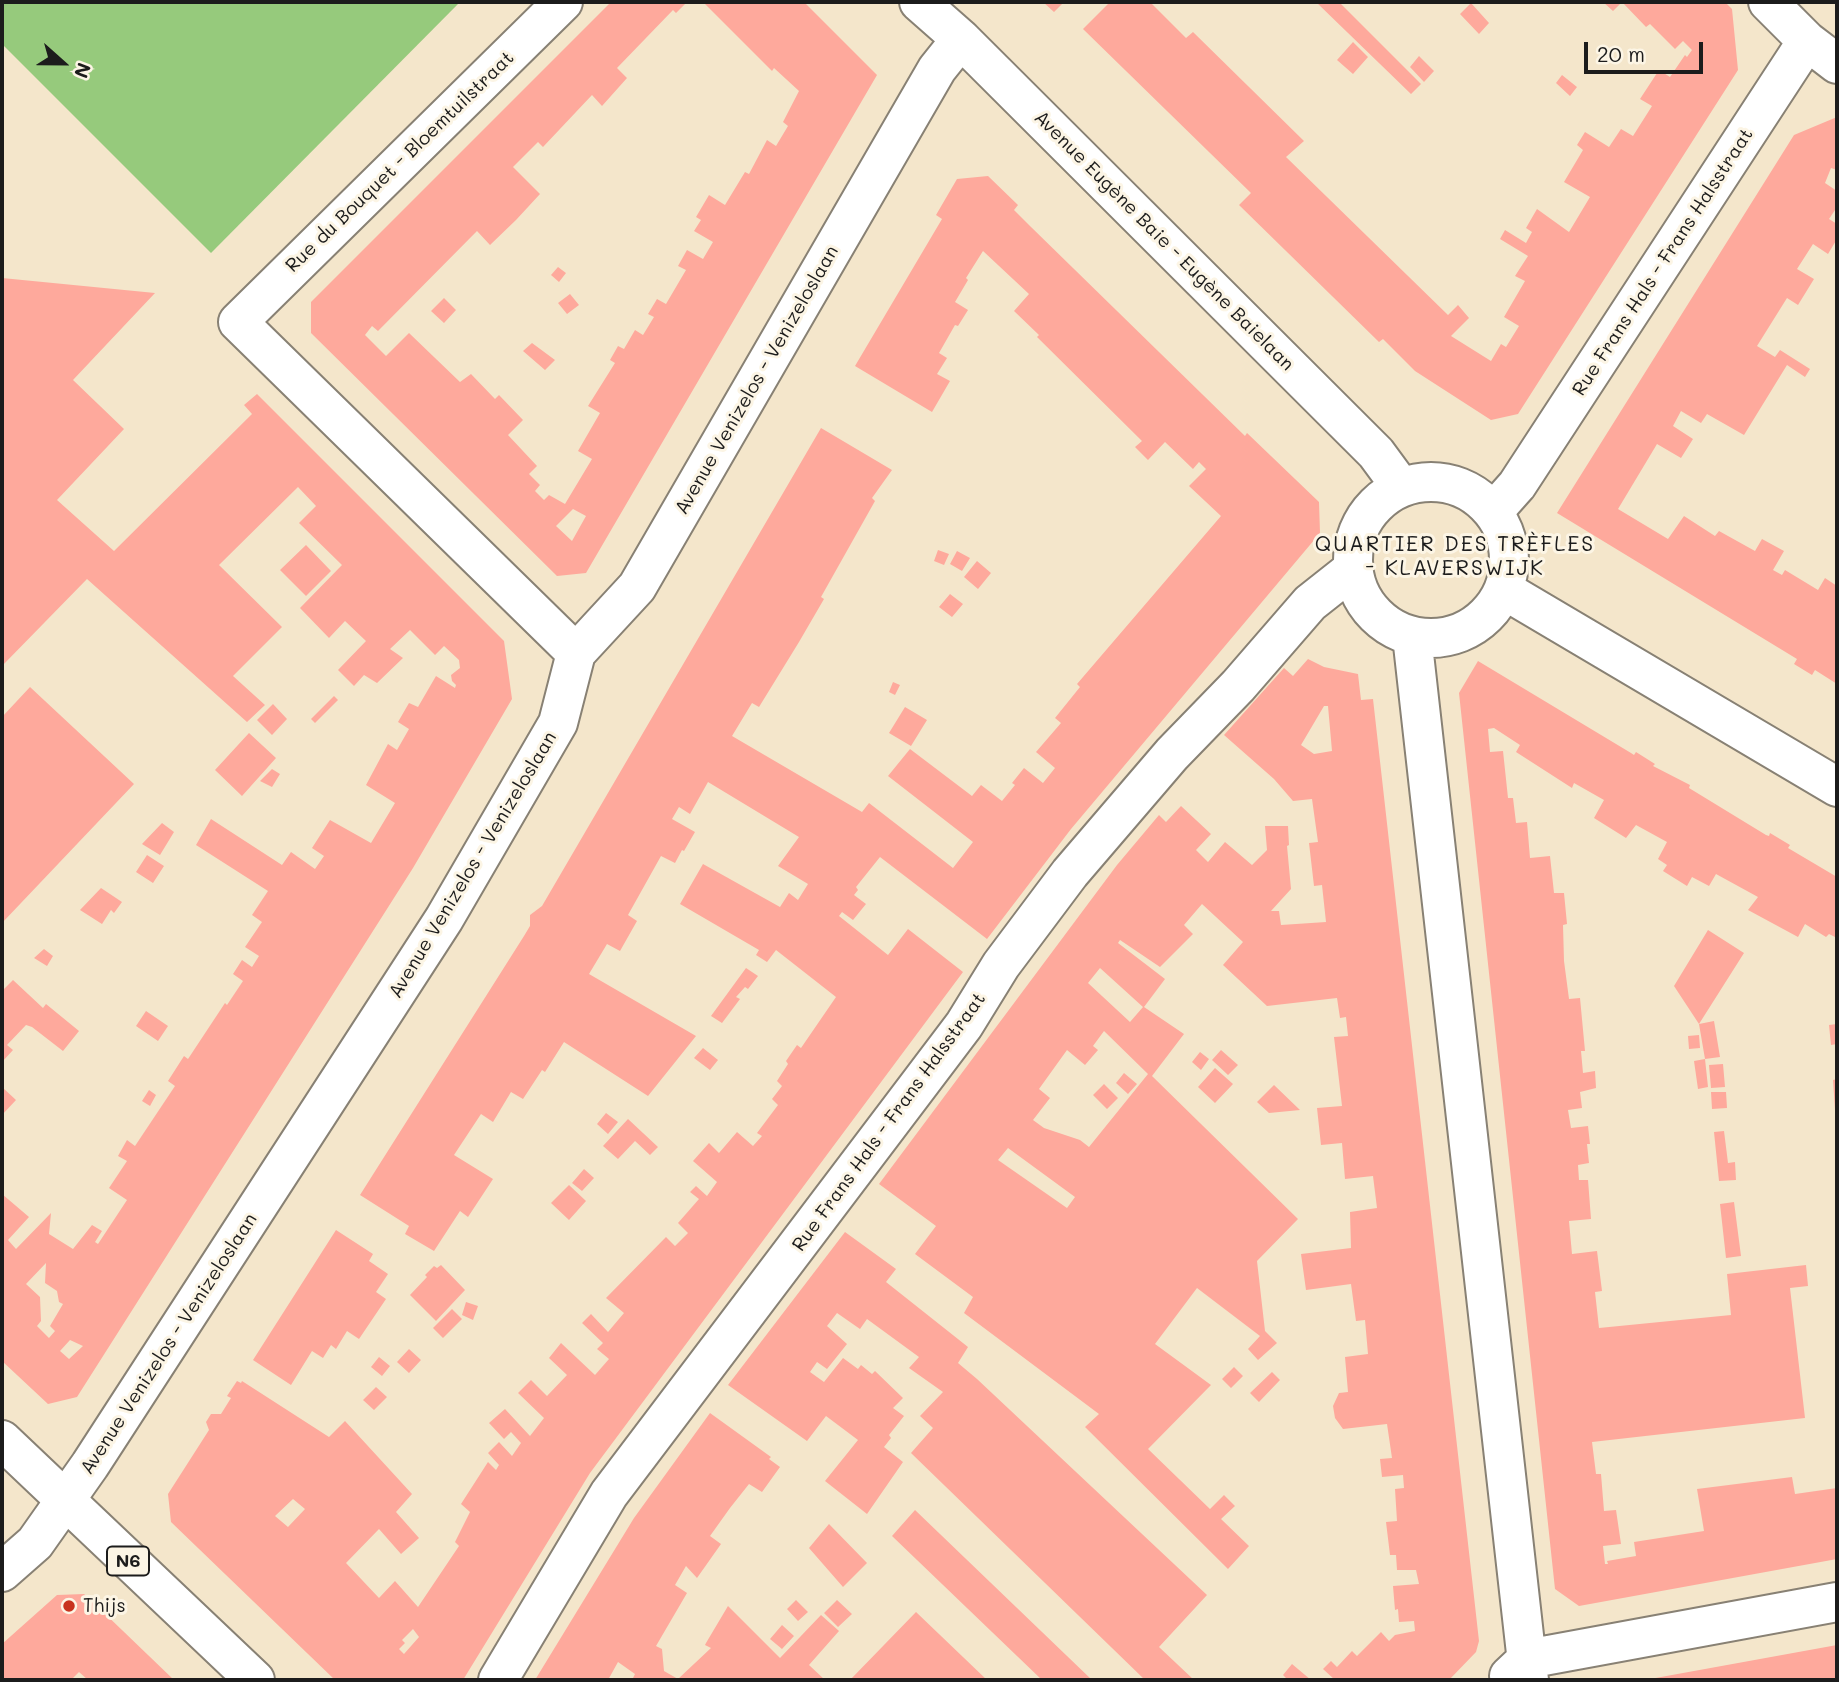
<!DOCTYPE html>
<meta charset="utf-8">
<style>
body{margin:0}
#map{position:relative;width:1839px;height:1682px;overflow:hidden;background:#f4e6cb;font-family:Mali,sans-serif}
canvas{display:block}
.frame{position:absolute;inset:0;border:4px solid #1c1c1c;pointer-events:none}
.north{position:absolute;left:28px;top:28px;width:70px;height:70px;-webkit-text-stroke:5px #fcf5e5;paint-order:stroke;rotate:111deg;font-size:19px;font-weight:700;line-height:28px;text-align:center;color:#1c1c1c}
.north::after{content:'';display:block;margin:auto;width:24px;height:32px;background:#1c1c1c;clip-path:polygon(50% 0,100% 100%,50% 72%,0 100%)}
.scale{position:absolute;left:1584px;top:42px;width:119px;height:32px;box-sizing:border-box;border:4px solid #1c1c1c;border-top:0;padding-left:9px;font-size:21px;line-height:24px;white-space:nowrap;color:#1c1c1c;-webkit-text-stroke:5px #fcf5e5;paint-order:stroke}
</style>
<div id="map">
<canvas width="1839" height="1682"></canvas>
<div class="frame"></div>
<div class="north">N</div>
<div class="scale">20 m</div>
</div>
<script>
const c = document.querySelector('canvas').getContext('2d');
c.lineJoin = 'round';
function paint(path, color) { c.fillStyle = color; c.fill(path, 'evenodd'); }
const shape = rows => new Path2D(rows.map(r => 'M' + r).join(''));
function trace(path, color, width, dash) { c.strokeStyle = color; c.lineWidth = width; c.lineCap = dash ? 'butt' : 'round'; c.setLineDash(dash || []); c.stroke(path); }
function drawText(font, color, halo, rows, align = 'center') {
  c.font = font + ' Mali,sans-serif'; c.lineWidth = 6; c.setLineDash([]); c.textBaseline = 'middle'; c.strokeStyle = halo; c.fillStyle = color; for (const [text, x, y, turn = 0] of rows) {
    c.save(); c.translate(x, y); c.rotate((+turn || 0) * Math.PI / 180); c.textAlign = isNaN(turn) ? turn : align; if (halo) c.strokeText(text, 0, 0); c.fillText(text, 0, 0); c.restore();
  }
}
const green = shape([
 [2,2,460,2,211,253,2,44]
]);
const building = shape([
 [611,2,687,2,676,13,673,10,617,68,627,78,602,106,592,95,543,147,538,142,513,167,540,194,516,220,490,245,477,231,378,331,372,326,365,335,386,356,409,333,460,382,471,374,495,399,499,395,523,420,508,435,537,466,529,474,540,485,535,491,544,500,549,495,565,504,592,459,578,451,600,413,588,406,615,363,610,360,618,346,624,349,635,330,643,335,654,317,648,314,657,299,666,304,686,270,678,266,687,250,703,259,713,242,694,231,701,220,696,217,709,195,725,205,745,172,749,174,767,140,776,146,788,126,783,122,799,91,774,68,772,71,703,2,804,2,877,75,586,573,557,576,311,333,311,302],
 [573,509,586,516,572,541,556,526],
 [1043,2,1064,2,1054,12],
 [1110,2,1150,2,1186,38,1193,32,1304,141,1286,157,1448,315,1458,305,1469,318,1451,336,1491,361,1501,344,1506,347,1519,326,1504,317,1525,281,1515,276,1528,256,1500,239,1505,230,1526,243,1532,232,1526,228,1537,209,1569,232,1590,197,1564,182,1583,150,1577,145,1585,132,1609,147,1621,129,1633,136,1652,106,1640,99,1659,70,1670,77,1685,55,1687,57,1692,50,1683,41,1675,49,1650,24,1646,27,1622,2,1613,11,1603,2,1725,2,1732,9,1738,70,1518,414,1491,420,1415,371,1383,339,1379,342,1239,205,1251,193,1083,29],
 [1316,2,1339,2,1421,84,1411,94],
 [1471,3,1489,23,1479,34,1460,14],
 [1353,42,1368,57,1353,74,1337,60],
 [1419,56,1434,71,1424,82,1410,67],
 [1562,75,1577,87,1570,96,1556,83],
 [1837,117,1837,170,1831,168,1825,183,1837,191,1837,207,1829,219,1837,224,1837,239,1828,254,1813,244,1797,269,1814,279,1798,305,1787,298,1757,346,1775,357,1780,350,1810,369,1805,377,1787,365,1744,435,1707,414,1701,423,1681,411,1673,426,1693,439,1681,458,1657,444,1618,509,1668,539,1684,516,1715,536,1719,531,1755,551,1762,539,1784,551,1773,570,1782,575,1785,570,1818,590,1825,578,1837,586,1837,684,1815,670,1812,675,1794,664,1797,659,1557,513,1794,135],
 [988,176,1018,205,1014,210,1030,226,1245,436,1247,433,1319,502,1320,533,1071,829,987,939,880,857,856,887,858,890,854,895,866,904,853,920,842,912,839,916,888,955,908,929,963,972,590,1473,463,1680,335,1680,171,1522,168,1494,209,1430,206,1422,211,1414,221,1414,231,1398,227,1396,237,1381,241,1383,242,1381,329,1437,345,1421,412,1494,396,1512,419,1538,401,1554,379,1529,346,1563,379,1598,395,1581,418,1607,459,1546,455,1542,470,1512,461,1504,488,1462,496,1470,499,1465,488,1453,499,1442,512,1456,521,1443,511,1432,504,1439,489,1423,505,1409,530,1436,544,1418,518,1393,531,1380,547,1396,567,1375,549,1358,561,1343,595,1375,609,1359,597,1349,603,1343,582,1323,591,1314,608,1332,624,1313,606,1298,666,1237,675,1246,688,1233,678,1223,699,1199,690,1192,696,1186,707,1196,717,1182,693,1161,709,1143,719,1153,737,1132,753,1146,762,1136,757,1133,778,1105,772,1099,782,1086,777,1081,788,1064,786,1061,797,1045,801,1048,836,997,776,950,767,962,756,955,759,950,680,904,703,864,780,907,789,893,798,900,808,884,778,866,799,837,708,782,690,814,679,807,672,819,695,832,684,851,682,850,675,863,661,856,628,915,637,921,620,951,607,944,589,974,696,1036,648,1096,564,1042,545,1072,542,1070,523,1099,511,1092,493,1122,481,1114,454,1155,493,1179,468,1217,460,1211,434,1251,405,1234,409,1226,360,1195,524,936,530,926,530,915,542,906,821,428,892,470,872,498,875,501,821,597,824,599,799,642,759,707,752,703,732,736,862,812,869,803,953,868,973,842,888,776,910,749,972,796,981,785,1002,801,1015,785,1012,783,1024,768,1043,783,1055,768,1036,752,1061,723,1055,718,1080,687,1077,684,1221,516,1189,486,1206,469,1199,462,1193,469,1165,442,1148,460,1135,447,1142,441,1037,337,1039,335,1014,311,1029,294,983,251,966,278,968,280,955,302,968,310,958,326,955,325,939,353,947,358,937,374,950,381,932,412,855,366,942,219,936,215,957,179],
 [293,1499,305,1509,288,1527,275,1516],
 [413,1629,419,1637,404,1654,399,1649,405,1643,402,1640],
 [558,267,566,273,559,282,551,275],
 [2,278,155,293,73,380,124,429,57,500,114,551,252,414,244,405,257,394,504,641,512,699,413,868,77,1397,48,1404,2,1361,2,1194,29,1217,8,1240,16,1249,51,1213,49,1234,73,1249,92,1225,102,1231,95,1242,98,1244,127,1200,109,1188,127,1161,118,1156,127,1140,135,1146,175,1086,168,1081,184,1056,188,1059,225,1003,227,1005,243,981,233,974,242,960,252,967,259,956,245,947,262,922,252,915,268,891,196,845,211,819,282,865,291,852,315,869,324,856,312,848,330,820,371,843,395,803,366,785,388,744,397,750,409,729,398,722,409,703,418,707,436,676,455,688,456,685,452,681,451,675,460,668,459,660,444,646,435,655,410,630,390,649,403,658,377,683,364,675,354,686,338,670,366,641,345,621,329,638,300,608,342,565,299,523,316,506,298,487,219,565,282,627,233,676,265,705,247,722,87,579,2,666],
 [46,1263,45,1283,57,1291,59,1302,63,1304,50,1326,55,1331,49,1338,37,1326,41,1321,40,1297,26,1284],
 [70,1340,83,1346,69,1359,60,1351],
 [570,294,579,305,567,314,558,303],
 [444,298,456,310,444,323,431,311],
 [532,343,555,360,545,370,523,351],
 [306,545,331,571,306,596,280,570],
 [938,550,949,554,944,565,934,561],
 [957,551,970,558,962,571,950,564],
 [977,561,991,573,978,589,964,577],
 [950,594,963,604,952,617,939,607],
 [1308,659,1324,667,1358,674,1361,700,1373,699,1479,1641,1476,1652,1449,1680,1335,1680,1323,1669,1331,1661,1337,1667,1352,1651,1357,1656,1381,1632,1389,1641,1395,1635,1415,1631,1414,1621,1399,1622,1398,1609,1395,1610,1393,1586,1419,1584,1416,1570,1397,1570,1396,1555,1390,1555,1386,1522,1397,1521,1395,1489,1404,1488,1403,1475,1382,1477,1380,1459,1392,1458,1387,1424,1343,1429,1335,1418,1333,1406,1339,1393,1348,1392,1345,1357,1368,1354,1365,1320,1356,1321,1351,1284,1306,1290,1301,1254,1351,1248,1350,1212,1377,1208,1373,1176,1345,1179,1342,1143,1321,1145,1317,1108,1342,1106,1334,1037,1348,1036,1346,1017,1340,1018,1337,998,1267,1006,1223,965,1243,942,1202,904,1184,925,1193,934,1160,967,1120,940,1118,943,1165,979,1144,1007,1184,1034,1152,1076,1298,1219,1257,1261,1265,1331,1277,1343,1258,1360,1248,1349,1260,1336,1197,1288,1155,1344,1211,1385,1148,1449,1210,1509,1224,1495,1235,1506,1221,1519,1249,1546,1228,1569,1085,1427,1099,1414,964,1313,973,1297,915,1254,936,1226,879,1184,1117,865,1159,815,1166,822,1181,806,1211,834,1196,850,1208,862,1225,842,1252,865,1267,850,1265,826,1288,826,1289,845,1287,846,1291,889,1271,911,1279,911,1281,925,1326,922,1322,885,1314,886,1309,843,1318,842,1312,799,1293,801,1274,779,1224,735,1284,668,1293,676],
 [1324,706,1328,706,1332,751,1314,754,1301,745],
 [1100,968,1143,1007,1130,1022,1088,983],
 [1104,1031,1148,1074,1089,1147,1080,1140,1044,1128,1033,1120,1050,1098,1039,1089,1067,1050,1085,1065,1098,1050,1093,1046],
 [1008,1148,1075,1197,1067,1208,998,1160],
 [1478,661,1631,753,1634,755,1636,752,1655,764,1653,766,1690,785,1689,788,1766,835,1769,836,1770,833,1790,845,1788,848,1837,877,1837,938,1829,934,1826,937,1805,924,1798,937,1748,910,1758,897,1716,874,1709,886,1692,877,1687,886,1663,871,1667,865,1658,859,1667,842,1636,825,1626,838,1594,818,1604,800,1574,783,1572,788,1516,752,1520,745,1494,728,1488,729,1490,752,1503,751,1508,798,1513,798,1516,823,1527,822,1530,858,1550,856,1554,893,1564,893,1567,924,1563,925,1564,961,1569,999,1580,998,1585,1051,1581,1051,1583,1073,1595,1071,1596,1088,1580,1092,1582,1108,1568,1110,1571,1128,1588,1126,1590,1144,1587,1144,1589,1163,1578,1165,1579,1180,1588,1180,1591,1219,1569,1221,1572,1254,1597,1251,1602,1291,1595,1292,1599,1328,1731,1315,1727,1274,1806,1265,1808,1286,1790,1288,1805,1418,1592,1442,1596,1474,1601,1474,1604,1511,1616,1510,1621,1544,1603,1546,1605,1564,1608,1564,1607,1561,1636,1556,1634,1542,1704,1531,1697,1489,1792,1477,1795,1494,1837,1488,1837,1559,1579,1606,1555,1589,1459,693],
 [893,682,900,685,895,695,889,692],
 [30,687,134,784,2,923,2,717],
 [334,696,338,700,315,723,311,719],
 [273,704,287,719,272,735,257,720],
 [905,707,927,720,911,746,889,733],
 [249,733,276,758,242,796,215,770],
 [272,769,280,774,272,787,260,781],
 [162,823,174,832,160,855,142,844],
 [147,855,164,866,153,883,136,872],
 [101,888,122,902,114,913,111,910,102,924,80,910],
 [1708,930,1744,953,1699,1024,1674,986],
 [44,949,53,956,47,966,34,958],
 [746,968,758,976,748,989,745,987,736,997,740,999,722,1023,711,1016],
 [13,980,43,1008,46,1004,79,1031,63,1051,32,1027,26,1025,7,1045,13,1050,2,1062,2,991],
 [146,1011,168,1026,158,1041,136,1026],
 [1714,1021,1720,1057,1705,1059,1708,1087,1698,1089,1694,1061,1705,1059,1699,1024],
 [1837,1024,1837,1044,1831,1045,1829,1025],
 [1699,1035,1700,1048,1689,1049,1688,1036],
 [703,1048,718,1060,710,1070,694,1058],
 [1221,1050,1238,1065,1228,1075,1212,1060],
 [1200,1052,1209,1059,1201,1070,1192,1062],
 [1723,1064,1725,1087,1711,1088,1709,1065],
 [1215,1068,1233,1084,1215,1103,1198,1087],
 [1124,1073,1137,1084,1128,1094,1116,1083],
 [1837,1079,1837,1110,1835,1110,1833,1080],
 [1104,1084,1118,1098,1107,1109,1093,1095],
 [1274,1085,1300,1110,1269,1113,1257,1102],
 [2,1087,16,1100,2,1115],
 [149,1090,156,1095,150,1106,142,1101],
 [1711,1092,1726,1092,1727,1108,1712,1109],
 [606,1113,618,1122,608,1134,597,1124],
 [628,1119,658,1147,650,1155,635,1141,618,1159,603,1146],
 [1724,1131,1728,1163,1735,1162,1736,1180,1719,1181,1714,1132],
 [584,1169,594,1178,582,1191,572,1183],
 [569,1185,586,1201,569,1220,551,1203],
 [1734,1202,1741,1256,1726,1258,1720,1204],
 [336,1230,373,1254,369,1261,388,1274,376,1292,386,1299,359,1339,347,1331,336,1349,331,1345,323,1358,312,1351,291,1385,253,1360],
 [845,1232,896,1269,886,1282,968,1347,958,1363,977,1379,1207,1595,1159,1647,1194,1680,1145,1680,911,1453,933,1428,920,1416,943,1392,909,1368,919,1357,867,1319,860,1329,837,1313,827,1326,847,1344,827,1369,817,1362,810,1372,824,1382,843,1358,858,1369,861,1365,872,1374,875,1371,903,1398,893,1408,904,1416,889,1435,891,1438,884,1447,903,1462,867,1514,825,1481,858,1440,826,1416,807,1441,728,1385],
 [441,1265,465,1290,436,1321,410,1295,427,1277,425,1275,434,1266,437,1268],
 [466,1302,478,1306,473,1320,462,1315],
 [452,1309,462,1319,443,1338,433,1328],
 [409,1349,421,1360,409,1373,397,1362],
 [379,1357,390,1366,382,1376,371,1367],
 [1234,1367,1243,1376,1231,1388,1222,1379],
 [1272,1372,1280,1380,1259,1402,1250,1393],
 [376,1387,387,1397,374,1410,363,1400],
 [710,1413,771,1457,769,1459,780,1467,762,1492,749,1484,730,1508,710,1536,721,1544,697,1578,686,1566,675,1585,687,1593,656,1646,662,1649,664,1671,678,1679,711,1648,705,1645,706,1643,728,1606,780,1658,821,1615,839,1631,809,1665,825,1680,632,1680,635,1674,618,1662,608,1680,535,1680,634,1518],
 [915,1510,1092,1680,1042,1680,892,1536],
 [829,1524,867,1563,843,1587,809,1548],
 [84,1594,97,1606,174,1680,88,1680,79,1672,71,1680,2,1680,2,1644,57,1595],
 [796,1600,808,1612,798,1621,787,1609],
 [837,1600,852,1614,838,1627,824,1613],
 [916,1612,987,1680,850,1680],
 [782,1625,794,1636,782,1649,770,1639],
 [1837,1645,1837,1680,1650,1680,1650,1679],
 [1292,1664,1311,1680,1288,1680,1283,1675]
]);
const minor = shape([
 [563,2,238,322,576,653],
 [919,2,961,39,1376,453,1401,487],
 [1768,2,1807,41,1837,64],
 '1353 560a78 78 0 1 1 156 0a78 78 0 1 1-156 0Z',
 [1493,512,1517,485,1807,41],
 [1504,590,1837,787],
 [1412,636,1529,1680],
 [2,1572,35,1543,90,1465,444,919,558,723,576,653,637,587,937,69,961,39],
 [1509,1676,1527,1659,1837,1602],
 [498,1680,609,1494,964,1025,1001,965,1070,873,1172,754,1238,686,1310,603,1353,569]
]);
const major = shape([
 [2,1440,255,1680]
]);
const markers = [
 [69,1606,7,"#c8321e"]
];
const shields = [
 [128,1561,42]
];
const shieldNames = [
 ["N6",128,1561]
];
const streetNames = [
 ["Rue du Bouquet - Bloemtuilstraat",400,162,-44],
 ["Avenue Eugène Baie - Eugène Baielaan",1164,241,45],
 ["Rue Frans Hals - Frans Halsstraat",1663,262,-57],
 ["Avenue Venizelos - Venizeloslaan",757,380,-60],
 ["Avenue Venizelos - Venizeloslaan",473,865,-59],
 ["Rue Frans Hals - Frans Halsstraat",889,1122,-54],
 ["Avenue Venizelos - Venizeloslaan",169,1344,-57]
];
const poiNames = [
 ["Thijs",83,1606]
];
const neighbourhoodNames = [
 ["QUARTIER DES TRÈFLES",1455,545],
 ["- KLAVERSWIJK",1455,569]
];
paint(green, '#96ca7c');
paint(building, '#fea99c');
trace(minor, '#888174', 42);
trace(major, '#888174', 42);
trace(minor, '#fff', 38);
trace(major, '#fff', 38);
for (const [x, y, r, color] of markers) { const dot = new Path2D(); dot.arc(x, y, r, 0, 2 * Math.PI); c.fillStyle = color; c.fill(dot); trace(dot, '#fcf5e5', 2.5); }
for (const [x, y, w] of shields) { const box = new Path2D(); box.roundRect(x - w / 2, y - 14.5, w, 29, 5); c.fillStyle = '#fcf5e5'; c.fill(box); trace(box, '#1c1c1c', 2); }
drawText('bold 18px', '#1c1c1c', null, shieldNames);
drawText('19px', '#1c1c1c', '#fcf5e5', streetNames);
drawText('19px', '#1c1c1c', '#fcf5e5', poiNames, 'left');
c.letterSpacing = '2px';
drawText('21px', '#1c1c1c', '#fcf5e5', neighbourhoodNames);
c.letterSpacing = '0px';
</script>
